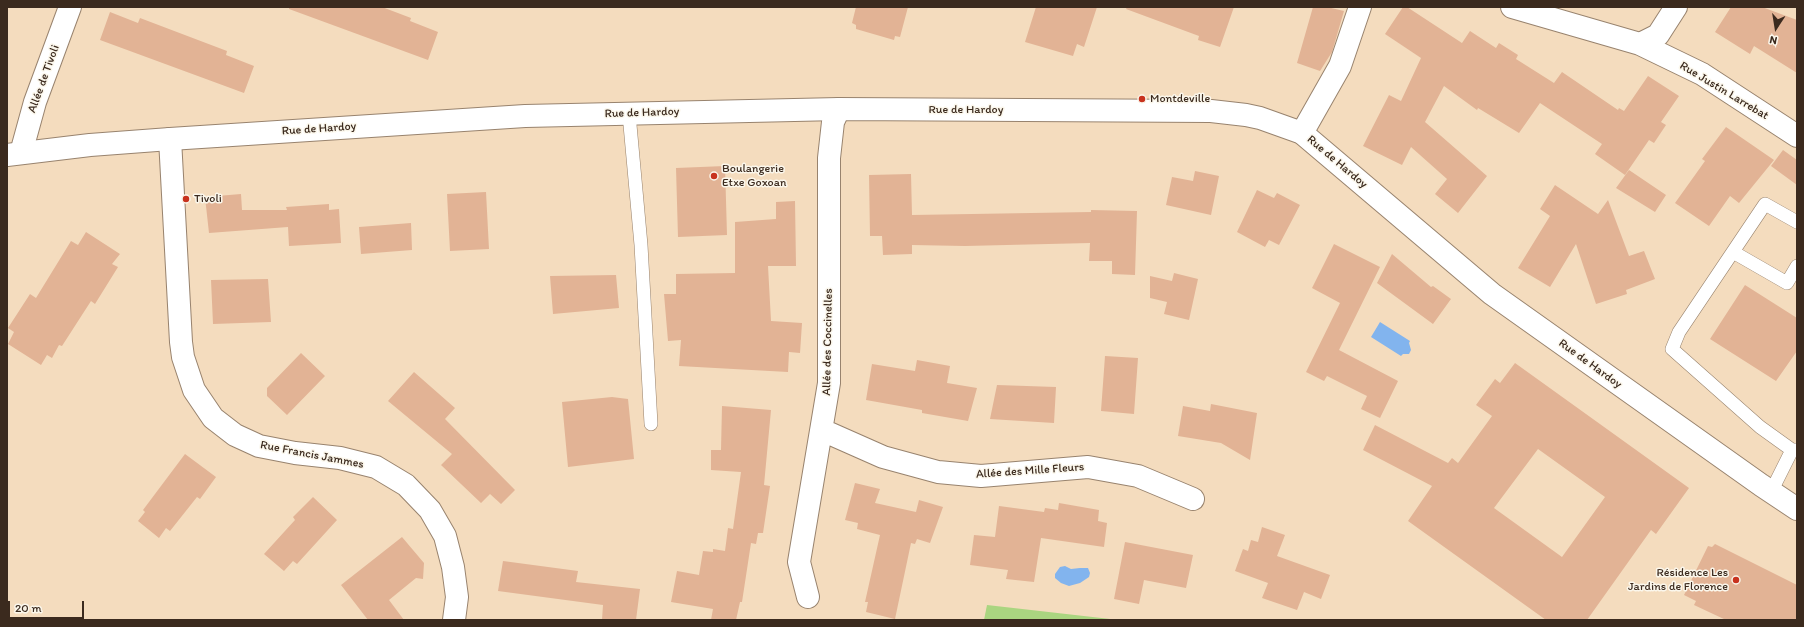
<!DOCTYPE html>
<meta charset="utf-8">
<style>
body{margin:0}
#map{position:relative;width:1804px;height:627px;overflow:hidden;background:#f4dcbe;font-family:Itim,sans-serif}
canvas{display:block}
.frame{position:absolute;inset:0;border:8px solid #3b2a1e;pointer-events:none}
.north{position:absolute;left:1756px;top:8px;width:40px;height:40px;-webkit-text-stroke:3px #fbf7ec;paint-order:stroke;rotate:192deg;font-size:11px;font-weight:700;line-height:16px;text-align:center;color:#3b2a1e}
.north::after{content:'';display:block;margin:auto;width:14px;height:18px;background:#3b2a1e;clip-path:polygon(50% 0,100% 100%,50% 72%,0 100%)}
.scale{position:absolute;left:8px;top:601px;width:76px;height:18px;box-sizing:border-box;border:2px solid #3b2a1e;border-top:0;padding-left:5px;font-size:12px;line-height:14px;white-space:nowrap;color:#3b2a1e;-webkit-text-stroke:3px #fbf7ec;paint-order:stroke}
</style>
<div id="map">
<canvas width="1804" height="627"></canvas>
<div class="frame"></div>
<div class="north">N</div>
<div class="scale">20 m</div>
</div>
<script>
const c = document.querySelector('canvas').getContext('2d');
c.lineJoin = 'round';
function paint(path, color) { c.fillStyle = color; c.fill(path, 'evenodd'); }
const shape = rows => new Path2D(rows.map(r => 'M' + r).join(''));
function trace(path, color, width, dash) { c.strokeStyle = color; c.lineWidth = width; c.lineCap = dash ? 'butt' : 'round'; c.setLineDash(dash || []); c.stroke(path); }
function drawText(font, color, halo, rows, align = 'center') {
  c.font = font + ' Itim,sans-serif'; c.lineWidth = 3; c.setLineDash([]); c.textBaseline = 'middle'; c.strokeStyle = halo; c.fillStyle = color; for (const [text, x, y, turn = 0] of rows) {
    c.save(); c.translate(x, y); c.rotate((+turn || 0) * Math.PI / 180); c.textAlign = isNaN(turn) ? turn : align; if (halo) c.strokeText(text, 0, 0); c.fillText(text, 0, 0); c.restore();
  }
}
const green = shape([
 [987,605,1119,620,984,620]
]);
const water = shape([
 [1380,322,1410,341,1409,343,1411,350,1409,354,1403,354,1401,356,1371,337],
 [1065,566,1071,569,1080,568,1088,568,1090,573,1089,577,1080,583,1069,586,1061,583,1055,578,1055,574,1060,567]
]);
const building = shape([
 [289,7,382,7,411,18,410,21,438,32,428,60,289,9],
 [856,7,908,7,900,37,895,36,894,40,856,29,856,25,852,23],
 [1036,7,1097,7,1084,47,1077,44,1073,56,1025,42],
 [1127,7,1234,7,1220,47,1198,40,1199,36,1126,9],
 [1313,7,1327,7,1344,11,1332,52,1320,71,1297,63],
 [1403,7,1407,7,1462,43,1470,31,1496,48,1499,43,1518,55,1516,59,1554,83,1562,72,1618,110,1619,108,1624,111,1648,76,1679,96,1661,122,1666,125,1654,143,1649,140,1625,175,1595,154,1602,144,1540,103,1519,133,1478,108,1477,110,1444,86,1425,122,1487,176,1458,213,1435,194,1447,179,1411,147,1402,165,1363,146,1389,95,1401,101,1421,58,1385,34],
 [1731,7,1762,7,1797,20,1797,73,1754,46,1750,54,1715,32],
 [110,12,138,23,140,18,227,51,226,55,254,66,244,93,100,40],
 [1726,127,1774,160,1739,203,1730,196,1709,226,1675,203,1705,161,1702,159],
 [1783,150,1797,160,1797,185,1771,166],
 [725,166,727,235,678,237,676,168],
 [1629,170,1666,195,1655,212,1616,188],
 [1195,171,1219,176,1211,215,1166,205,1172,177,1193,181],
 [911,174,912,215,1091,212,1091,210,1137,211,1135,275,1112,274,1112,261,1089,261,1090,243,965,246,912,245,912,254,883,255,882,236,870,236,869,175],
 [1555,185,1598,214,1608,200,1629,256,1644,251,1655,279,1626,290,1627,294,1596,304,1576,244,1550,287,1518,268,1550,216,1540,209],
 [1257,190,1274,198,1277,193,1300,205,1279,245,1269,240,1265,247,1237,232],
 [486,192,489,249,450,251,447,194],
 [241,194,242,210,287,210,286,207,329,204,329,210,339,209,341,243,289,246,288,227,209,233,205,197],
 [795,201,796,266,768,266,771,321,802,323,800,353,789,352,788,372,679,366,681,340,668,341,664,294,676,294,676,274,735,273,735,222,776,219,776,202],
 [411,223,412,250,361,254,359,227],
 [86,232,120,254,112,264,118,267,95,304,91,301,62,346,59,345,52,358,47,355,41,365,8,344,14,332,8,328,30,294,36,298,71,241,78,245],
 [1334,244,1380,267,1339,350,1398,381,1380,418,1361,409,1367,396,1327,376,1324,381,1306,372,1340,303,1312,288],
 [1392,254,1431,287,1433,286,1451,299,1433,324,1377,283],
 [1174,273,1198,279,1189,320,1164,314,1167,302,1150,298,1150,276,1172,281],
 [616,275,619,308,553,314,550,276],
 [268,279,271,322,213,324,211,280],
 [1745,285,1797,318,1797,351,1776,381,1710,339],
 [301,353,325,376,287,415,267,396,267,388],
 [1105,356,1138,358,1134,414,1101,411],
 [917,360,950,366,947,383,977,388,968,421,922,413,922,410,866,400,872,364,915,371],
 [1515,363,1689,488,1656,534,1651,530,1587,620,1546,620,1408,521,1432,486,1363,450,1375,425,1448,463,1452,458,1458,463,1492,416,1476,405,1495,379,1500,383],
 [1538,449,1605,497,1562,557,1494,508],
 [414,372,455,408,445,419,515,490,501,504,490,494,481,503,441,465,452,454,388,401],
 [997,385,1056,387,1054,423,990,419],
 [612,397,628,399,634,459,568,467,562,402],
 [1211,404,1257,413,1250,460,1221,443,1178,436,1183,406,1210,411],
 [722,406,771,410,764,485,770,486,763,533,758,533,756,544,751,543,742,602,740,602,736,620,711,620,713,609,671,602,677,571,699,575,703,551,713,552,713,549,725,551,728,528,733,529,741,472,711,470,711,450,721,450],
 [185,454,216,477,200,499,197,497,170,531,166,528,159,538,138,521,145,512,143,510],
 [855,483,880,489,875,503,916,512,919,500,943,507,930,543,917,539,915,544,911,543,895,619,866,612,868,602,865,602,880,535,857,529,858,523,845,520],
 [313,497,337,520,297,564,293,561,284,571,264,554,295,520,293,517],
 [1059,503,1099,510,1098,521,1107,523,1104,547,1041,538,1034,582,1006,579,1008,570,970,565,974,535,995,537,999,506,1044,512,1045,508,1058,510],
 [1262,527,1285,535,1277,556,1330,575,1321,599,1304,592,1297,610,1262,598,1268,583,1235,571,1243,549,1248,551,1251,540,1258,542],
 [402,537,424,563,423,579,416,578,389,600,404,620,368,620,341,585],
 [1125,542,1193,555,1186,588,1144,580,1139,604,1114,599],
 [1715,544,1797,585,1797,620,1726,620,1694,605,1696,601,1684,595,1708,546,1712,547],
 [503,561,578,571,576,582,640,589,636,620,602,620,603,605,498,591]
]);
const service = shape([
 [629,114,641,245,651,424],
 [1733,252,1787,283,1797,266],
 [1792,450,1760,427,1672,349,1679,332,1765,204,1797,222],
 [1771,492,1792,450,1797,450]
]);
const minor = shape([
 [1512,7,1640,44,1702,74,1797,136],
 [1640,44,1658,35,1676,7],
 [1302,133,1340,66,1360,7],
 [170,139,181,342,183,357,194,390,213,418,235,435,259,446,295,453,340,458,376,467,406,485,430,510,445,536,453,567,457,597,454,620],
 [21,153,35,102,70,7],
 [822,430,883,457,938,472,981,476,1088,467,1138,476,1193,499],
 [808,597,799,562,829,383,829,158,833,122,839,109]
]);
const tertiary = shape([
 [7,155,90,145,170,139,525,116,839,109,1211,111,1246,115,1260,118,1302,133,1492,294,1761,485,1797,509]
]);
const markers = [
 [1142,99,4,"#c8321e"],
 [714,176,4,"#c8321e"],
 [186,199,4,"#c8321e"],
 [1736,580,4,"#c8321e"]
];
const streetNames = [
 ["Allée de Tivoli",44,79,-70],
 ["Rue Justin Larrebat",1724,91,31],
 ["Rue de Hardoy",966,110],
 ["Rue de Hardoy",642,113,-2],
 ["Rue de Hardoy",319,129,-4],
 ["Rue de Hardoy",1337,162,40],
 ["Allée des Coccinelles",828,342,-89],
 ["Rue de Hardoy",1590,364,36],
 ["Rue Francis Jammes",312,455,11],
 ["Allée des Mille Fleurs",1030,471,-4]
];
const poiNames = [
 ["Montdeville",1150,99],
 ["Boulangerie",722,169],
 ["Etxe Goxoan",722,183],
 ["Tivoli",194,199],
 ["Résidence Les",1728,573,"right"],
 ["Jardins de Florence",1728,587,"right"]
];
paint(green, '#aad580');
paint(water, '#82b4ee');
paint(building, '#e2b395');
trace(service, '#98836e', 14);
trace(minor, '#98836e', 24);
trace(tertiary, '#98836e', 24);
trace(service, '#fff', 13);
trace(minor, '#fff', 22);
trace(tertiary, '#fff', 22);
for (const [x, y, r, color] of markers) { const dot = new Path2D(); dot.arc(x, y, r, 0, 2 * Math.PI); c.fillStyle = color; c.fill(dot); trace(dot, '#fbf7ec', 1.5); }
drawText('12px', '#3b2a1e', '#fbf7ec', streetNames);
drawText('12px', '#3b2a1e', '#fbf7ec', poiNames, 'left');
</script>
